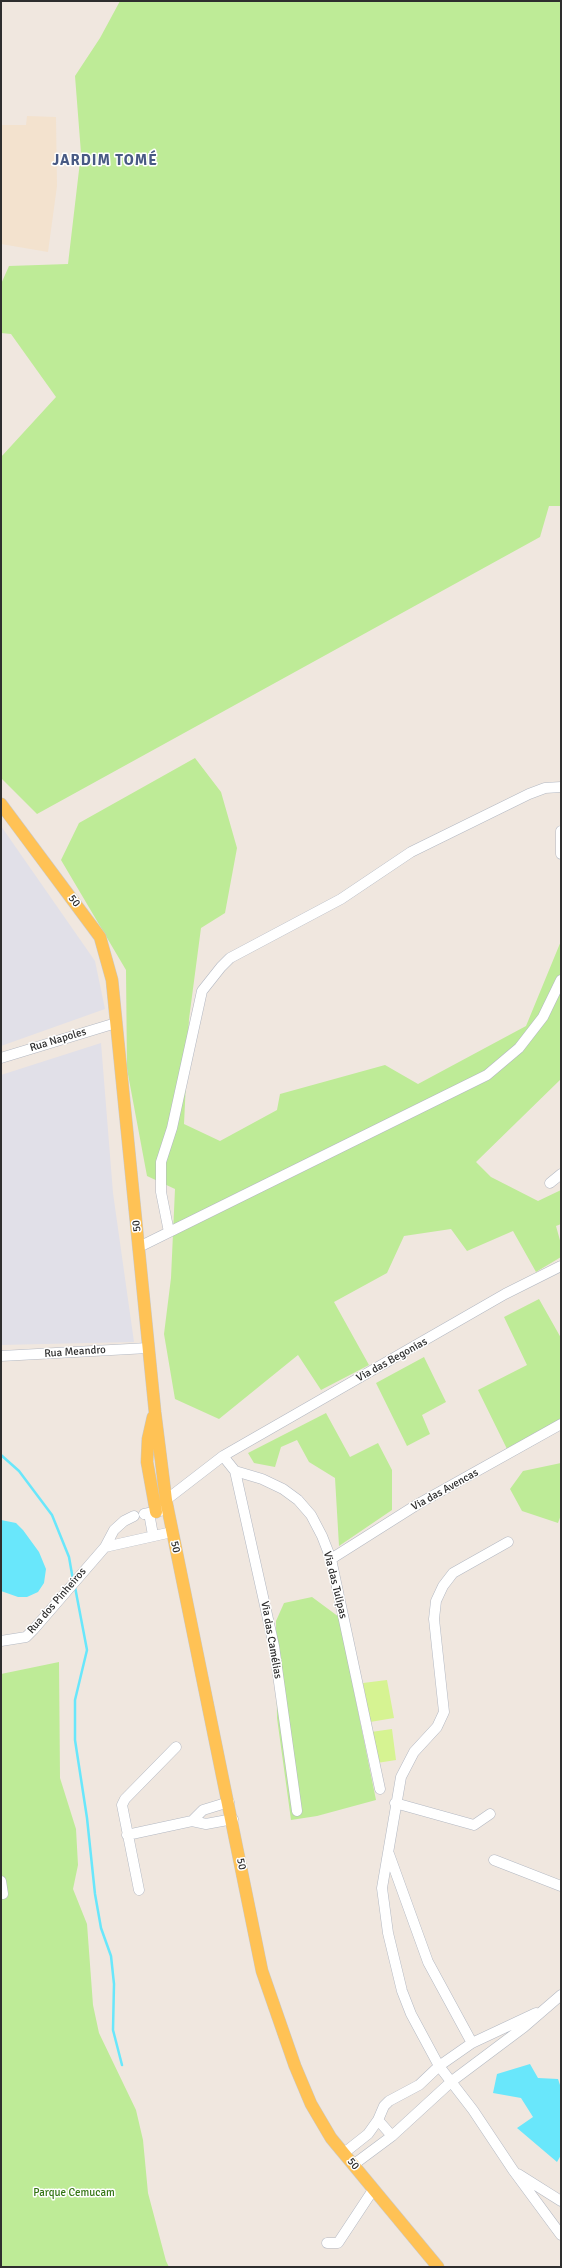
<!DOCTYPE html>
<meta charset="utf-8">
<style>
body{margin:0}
#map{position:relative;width:562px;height:2268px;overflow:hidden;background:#f0e7df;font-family:Signika,sans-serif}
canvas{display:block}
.frame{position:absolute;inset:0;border:2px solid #2e2e2e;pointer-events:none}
</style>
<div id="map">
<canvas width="562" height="2268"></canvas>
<div class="frame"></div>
</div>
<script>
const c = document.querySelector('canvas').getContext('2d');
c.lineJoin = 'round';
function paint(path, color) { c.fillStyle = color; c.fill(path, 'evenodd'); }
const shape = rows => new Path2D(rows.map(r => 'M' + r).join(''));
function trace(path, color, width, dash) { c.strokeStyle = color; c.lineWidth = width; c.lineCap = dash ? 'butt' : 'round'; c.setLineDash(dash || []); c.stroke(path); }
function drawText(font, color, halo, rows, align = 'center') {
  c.font = font + ' Signika,sans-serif'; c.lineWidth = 3; c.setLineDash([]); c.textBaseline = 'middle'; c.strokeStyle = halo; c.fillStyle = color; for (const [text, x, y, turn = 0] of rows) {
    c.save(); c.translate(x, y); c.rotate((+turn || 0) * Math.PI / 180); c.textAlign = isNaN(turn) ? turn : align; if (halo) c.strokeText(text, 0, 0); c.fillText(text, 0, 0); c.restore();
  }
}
const industrial = shape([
 [1,826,95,961,105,1009,1,1046],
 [101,1043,113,1193,134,1342,1,1345,1,1075]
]);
const education = shape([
 [27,116,56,117,57,186,48,252,1,244,1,125,26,125]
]);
const green = shape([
 [120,1,561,1,561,506,549,506,540,537,37,814,1,778,1,457,56,397,11,334,1,333,1,284,9,266,68,264,81,153,75,76,100,38],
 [195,758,221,792,237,848,225,913,201,928,189,1019,184,1124,220,1141,277,1110,280,1094,385,1065,418,1084,526,1026,561,941,561,1079,476,1162,491,1177,538,1201,561,1190,561,1224,556,1226,561,1244,561,1257,536,1272,513,1231,467,1251,451,1229,404,1236,387,1273,334,1302,369,1365,321,1390,298,1355,219,1419,175,1399,164,1334,171,1278,175,1189,147,1176,127,1069,126,970,61,860,79,823],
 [539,1299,561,1338,561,1424,508,1451,478,1390,527,1365,504,1317],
 [424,1357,446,1402,422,1415,430,1434,407,1446,376,1383],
 [326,1413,350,1457,378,1443,392,1470,392,1510,339,1546,335,1478,309,1462,297,1440,281,1447,275,1467,254,1463,248,1453],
 [561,1463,561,1515,558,1523,522,1511,510,1489,523,1471],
 [312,1597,339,1617,376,1800,317,1816,291,1820,277,1718,276,1621,284,1603],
 [59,1662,60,1778,76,1829,78,1865,73,1889,87,1924,93,2005,99,2033,136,2110,143,2140,148,2193,166,2261,169,2267,1,2267,1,1674]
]);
const pitch = shape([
 [387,1680,394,1718,370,1722,363,1683],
 [392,1729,396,1760,377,1763,371,1732]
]);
const water = shape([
 [1,1520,16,1523,23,1530,39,1552,46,1569,44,1583,38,1592,27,1597,18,1597,1,1591],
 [530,2064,538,2078,558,2079,561,2088,561,2155,557,2162,517,2128,533,2117,521,2098,493,2093,497,2074]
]);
const stream = shape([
 [1,1455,19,1471,52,1515,69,1557,73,1580],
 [75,1587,87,1650,75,1700,75,1740,87,1818,95,1894,101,1928,111,1956,114,1984,113,2030,122,2065]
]);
const minor = shape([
 [561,831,561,854],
 [1,1058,116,1023],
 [550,1183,561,1174],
 [169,1232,161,1192,161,1162,172,1128,202,991,221,967,230,958,341,899,411,852,529,794,545,788,561,787],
 [139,1247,487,1075,519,1048,543,1017,561,980],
 [1,1356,148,1348],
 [223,1456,235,1471,262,1479,283,1489,298,1500,311,1515,322,1536,331,1559,380,1789],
 [235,1471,274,1646,297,1811],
 [166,1500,223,1456,505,1294,561,1266],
 [149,1513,153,1535],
 [144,1514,164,1510],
 [508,1542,453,1573,443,1586,436,1601,434,1619,444,1712,437,1727,414,1752,401,1777,382,1888,388,1933,402,1991,411,2014,439,2066,473,2110,513,2170,561,2235],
 [105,1547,172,1532],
 [331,1559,418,1504,561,1424],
 [1,1641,26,1637,34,1629,105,1547,114,1530,124,1521,134,1516],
 [395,1803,474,1825,490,1814],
 [192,1821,203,1810,229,1802],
 [127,1835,192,1821,206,1824,233,1819],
 [389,1854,428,1962,472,2043],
 [494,1860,561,1886],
 [1,1881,3,1894],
 [139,1890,122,1805,125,1799,176,1747],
 [378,2120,392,2136],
 [344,2153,368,2134,378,2120,384,2106,389,2101,419,2085,439,2066,472,2043,536,2013],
 [353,2165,392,2136,452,2081,524,2027,561,1995],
 [518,2174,561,2201],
 [327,2243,338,2243,373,2190]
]);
const major = shape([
 [1,804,100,937,112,980,155,1412,166,1500,262,1971,295,2066,311,2104,331,2138,438,2267],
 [153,1417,148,1439,147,1462,156,1512]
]);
const streetNames = [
 ["50",74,901,53],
 ["Rua Napoles",58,1040,-17],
 ["50",137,1226,-96],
 ["Rua Meandro",75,1352,-4],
 ["Via das Begonias",392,1360,-29],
 ["Via das Avencas",445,1490,-29],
 ["50",175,1547,78],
 ["Via das Tulipas",335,1585,76],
 ["Rua dos Pinheiros",57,1601,-49],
 ["Via das Camélias",271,1640,80],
 ["50",241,1864,79],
 ["50",353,2164,51]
];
const parkNames = [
 ["Parque Cemucam",74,2193]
];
const districtNames = [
 ["JARDIM TOMÉ",105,161]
];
paint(industrial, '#e1e0e8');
paint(education, '#f3e2ce');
paint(green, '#beeb97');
paint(pitch, '#d6f392');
paint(water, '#69e7fb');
trace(stream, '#69e7fb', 2.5);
trace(minor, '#b3b8c2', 11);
trace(major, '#c9c9c9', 13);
trace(minor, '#fff', 10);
trace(major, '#ffc255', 12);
drawText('11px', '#2e2e2e', '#fff', streetNames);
drawText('11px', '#347514', '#fff', parkNames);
c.letterSpacing = '1px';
drawText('bold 15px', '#485a84', '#fff', districtNames);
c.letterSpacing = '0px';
</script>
